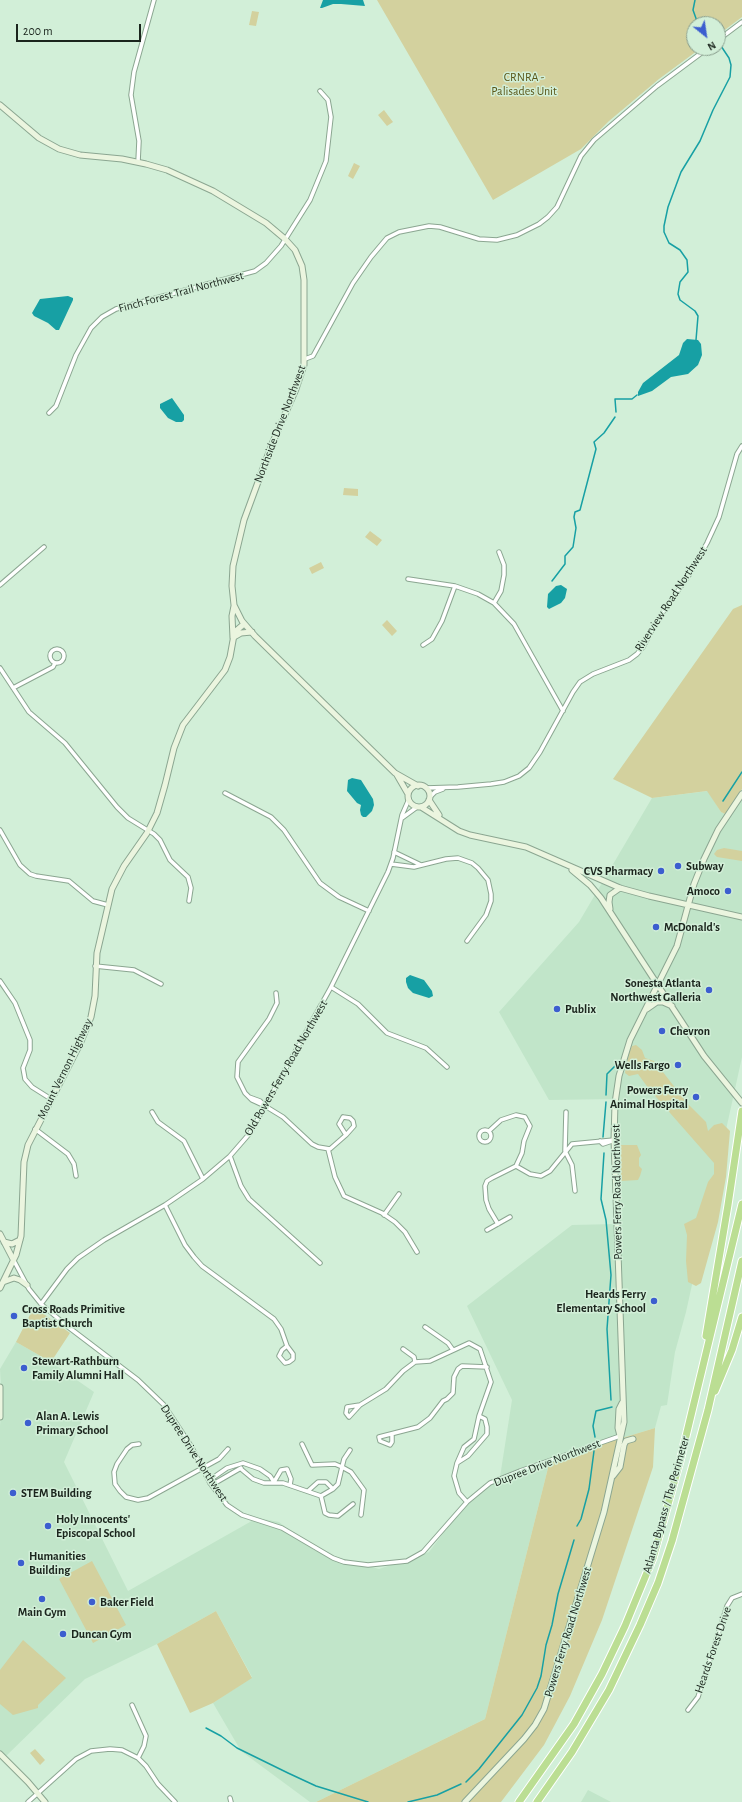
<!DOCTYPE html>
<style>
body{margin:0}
#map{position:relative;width:742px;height:1802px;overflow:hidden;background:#d2efd8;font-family:"Alegreya Sans",sans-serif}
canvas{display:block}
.north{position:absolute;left:686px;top:16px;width:40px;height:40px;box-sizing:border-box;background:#d2efd8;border:1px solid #899e8d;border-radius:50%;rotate:150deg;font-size:11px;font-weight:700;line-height:16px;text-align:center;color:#1b251d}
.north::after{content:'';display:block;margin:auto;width:14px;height:18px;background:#3c5ecf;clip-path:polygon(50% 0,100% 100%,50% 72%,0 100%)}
.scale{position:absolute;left:16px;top:24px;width:125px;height:18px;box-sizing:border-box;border:2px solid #1b251d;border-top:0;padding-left:5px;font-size:12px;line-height:14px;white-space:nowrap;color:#1b251d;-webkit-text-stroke:3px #d2efd8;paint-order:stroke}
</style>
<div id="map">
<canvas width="742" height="1802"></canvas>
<div class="north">N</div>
<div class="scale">200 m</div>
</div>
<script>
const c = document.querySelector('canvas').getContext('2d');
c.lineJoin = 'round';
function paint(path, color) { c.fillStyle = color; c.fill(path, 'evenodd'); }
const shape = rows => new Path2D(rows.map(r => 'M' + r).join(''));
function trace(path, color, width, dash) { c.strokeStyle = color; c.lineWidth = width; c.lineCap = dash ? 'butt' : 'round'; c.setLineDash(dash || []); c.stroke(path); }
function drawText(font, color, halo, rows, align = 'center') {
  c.font = font + ' "Alegreya Sans",sans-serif'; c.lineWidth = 3; c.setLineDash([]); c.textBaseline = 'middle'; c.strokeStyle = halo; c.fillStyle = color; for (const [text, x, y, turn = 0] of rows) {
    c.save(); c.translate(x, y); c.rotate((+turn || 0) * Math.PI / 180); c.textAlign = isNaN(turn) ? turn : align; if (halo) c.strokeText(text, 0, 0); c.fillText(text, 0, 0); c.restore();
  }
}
const built = shape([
 [742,789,742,1057,686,1312,675,1352,667,1405,661,1406,655,1428,550,1460,485,1719,316,1802,310,1802,241,1751,213,1703,252,1677,216,1611,157,1644,85,1679,4,1758,0,1755,0,1426,2,1405,0,1369,16,1342,51,1362,94,1392,64,1462,128,1591,257,1518,279,1522,314,1550,379,1569,429,1552,467,1502,500,1477,512,1400,467,1306,572,1225,616,1224,616,1099,549,1100,499,1012,579,922,652,798,708,791,721,812,725,814],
 [588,1790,611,1802,581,1802]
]);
const green = shape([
 [377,0,742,0,742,17,718,35,718,24,694,24,694,48,701,48,659,79,609,121,581,149,493,200],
 [252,11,259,12,256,26,249,25],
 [384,110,393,122,387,126,378,115],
 [354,163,360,166,353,179,348,176],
 [344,488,358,489,358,496,343,495],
 [370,531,382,540,377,546,365,537],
 [321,562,324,568,312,574,309,568],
 [742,605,742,789,725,814,721,812,707,791,652,798,613,779,733,609],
 [387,620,397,631,392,636,382,625],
 [724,848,742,851,742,861,717,857,714,854,717,850],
 [636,1045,642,1050,645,1058,654,1061,659,1067,687,1103,706,1122,708,1131,714,1125,722,1123,730,1131,726,1177,718,1222,701,1283,696,1286,688,1282,686,1261,687,1235,684,1224,696,1218,708,1182,714,1174,714,1163,649,1089,638,1074,629,1076,625,1073,629,1053,632,1046],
 [637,1145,641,1155,639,1158,639,1166,642,1169,640,1176,638,1180,621,1181,621,1145],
 [34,1307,70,1333,51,1362,16,1342],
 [655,1428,653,1467,602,1620,570,1696,544,1745,501,1802,316,1802,485,1719,550,1460],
 [92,1561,126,1625,93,1643,59,1579],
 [216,1611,252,1678,213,1703,190,1713,157,1644],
 [23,1640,66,1678,38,1705,38,1708,13,1715,0,1704,0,1670],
 [35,1749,45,1760,40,1765,30,1753]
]);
const water = shape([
 [323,0,363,0,365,6,341,4,333,4,322,8,320,8],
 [68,296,73,298,73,300,59,330,56,330,48,323,34,316,32,313,40,299],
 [687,339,698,340,701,344,702,355,698,365,688,374,671,377,652,391,638,396,638,392,643,383,679,355,683,343],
 [172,398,184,415,184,420,182,422,176,422,168,418,160,408,160,404],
 [561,585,567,589,565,598,561,603,549,609,547,607,548,594,556,586],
 [352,778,361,780,373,799,374,805,372,811,366,817,363,817,361,815,360,810,361,805,357,803,347,791,348,780],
 [410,975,424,980,432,991,433,996,429,998,413,993,408,988,406,982,406,978]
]);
const stream = shape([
 [695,0,693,10,698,24],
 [696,340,698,316,695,311,680,300,678,294,680,282,688,272,687,260,680,250,669,243,664,232,664,226,668,207,681,172,700,141,713,110,730,77,731,65,729,58,719,43],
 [616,412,615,399,632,399,637,395],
 [552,581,565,564,565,556,573,547,576,528,574,517,575,512,580,510,596,449,594,442,604,433,615,417],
 [723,801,742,772],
 [606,1095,607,1074,620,1061],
 [603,1137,606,1102],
 [604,1153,601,1199,606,1220,611,1275,607,1329,611,1400],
 [595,1437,593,1426,596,1411,612,1407],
 [577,1526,581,1519,589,1489,594,1451],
 [206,1728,221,1736,237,1748,288,1773,316,1786,368,1802],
 [466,1782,479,1769,522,1715,537,1688,541,1676,546,1645,552,1625,558,1594,574,1540],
 [408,1802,437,1795,461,1784]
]);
const street = shape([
 [718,40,742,22],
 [138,162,139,141,131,95,134,72,154,0],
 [305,359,313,356,353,283,371,257,387,238,399,232,429,226,440,227,479,239,497,240,517,235,539,224,548,217,557,207,581,156,594,140,657,86,708,48],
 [49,413,56,406,76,355,91,328,102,317,116,309,255,271,266,263,281,246,310,200,326,161,331,117,328,100,320,91],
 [408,579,455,586,478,594,494,603,514,624,563,711],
 [0,585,44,547],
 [494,603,501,591,504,575,504,565,499,552],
 [423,645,432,639,442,621,455,586],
 '50 656a7 7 0 1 1 14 0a7 7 0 1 1-14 0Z',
 [0,668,29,712,65,743,117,807,128,818,154,834,160,840,170,860,188,877,191,888,189,901],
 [13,688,53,667,55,663],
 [426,788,458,787,491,784,504,782,519,776,529,768,540,752,573,692,580,682,593,674,629,660,637,654,643,647,658,619,689,575,707,543,719,517,737,454,742,446],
 [225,793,271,817,284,830,320,883,339,897,369,911],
 [430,797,435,792,443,789],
 [402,818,417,807],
 [0,830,20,865,30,874,36,876,69,881,93,901,108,905],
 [394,852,421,865],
 [391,864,414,867,446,859,458,858,472,863,478,868,488,880,491,894,491,901,486,915,467,941],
 [95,966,134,970,161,984],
 [0,981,15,1003,30,1040,30,1050,23,1068,25,1079,32,1087,51,1099],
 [331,987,358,1004,387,1033,426,1048,447,1067],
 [249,1097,260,1101,265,1106,283,1117,312,1144,318,1147,330,1149,346,1135],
 [265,1106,252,1100,245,1093,237,1077,238,1062,269,1019,277,1003,276,993],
 [152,1112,158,1122,184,1141,203,1179],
 [566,1112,565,1151,572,1165,575,1191],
 [343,1117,350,1118,353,1121,354,1126,346,1135,339,1124,343,1117],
 [35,1129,68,1154,74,1164,76,1176],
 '479 1136a6 6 0 1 1 12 0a6 6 0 1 1-12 0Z',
 [489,1131,501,1120,516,1115,525,1117,530,1126,524,1141,522,1153,516,1166,492,1178,487,1181,485,1186,486,1200,489,1209,498,1224],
 [600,1141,603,1144,612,1141],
 [328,1149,335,1177,344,1196,382,1213,395,1222,405,1232,417,1252],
 [230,1156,241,1186,249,1199,320,1263],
 [516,1166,530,1174,541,1176,550,1171,572,1144,614,1140],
 [165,1205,185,1245,194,1257,202,1266,274,1319,281,1329,287,1346,293,1354,293,1359,289,1362,285,1363,279,1356,282,1350,287,1346],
 [384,1215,399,1194],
 [487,1230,510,1217],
 [13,1259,29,1289,41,1304,67,1326,138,1380,164,1405,191,1446,210,1483,227,1505,242,1515,282,1528,333,1558,344,1562,368,1565,407,1561,423,1552,467,1502,490,1483,520,1471,620,1436],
 [41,1304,67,1269,78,1258,104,1240,165,1205,203,1179,230,1156,250,1133,331,987,388,872,393,858,402,815,409,799],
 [425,1327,448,1343,453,1350],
 [403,1349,414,1357,415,1362],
 [360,1405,347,1407,346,1413,349,1417,360,1405,386,1389,403,1371,415,1362,430,1361,469,1343,480,1349,491,1382,479,1416,485,1419,487,1427,487,1434,468,1456,457,1463,454,1476,459,1493,467,1502],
 [392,1434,392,1442,390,1445,380,1441,379,1437,418,1427,430,1418,443,1401,447,1399,453,1393,454,1377,458,1369,462,1366,487,1367],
 [139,1444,132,1445,127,1449,117,1464,114,1472,115,1484,120,1491,126,1497,138,1500,148,1498,219,1459,228,1449],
 [302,1444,312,1465,335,1464,342,1467,344,1459,350,1450],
 [457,1463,464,1447,474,1439,479,1416],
 [241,1469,253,1479,264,1483,283,1483,321,1496,333,1489,338,1484,342,1467,351,1472,364,1490,361,1515],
 [274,1482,281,1470,287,1469,291,1479,290,1485],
 [210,1483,214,1477,227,1468,243,1463,260,1469,270,1476,274,1482],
 [210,1483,215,1483,241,1468],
 [308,1491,318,1482,326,1482,333,1489],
 [321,1496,325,1513,329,1515,338,1516,353,1504],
 [132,1705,146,1736,144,1746,138,1758],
 [688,1710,698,1697,727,1606,732,1598,742,1594],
 [230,1798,231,1802],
 [28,1802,76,1759,91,1751,110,1749,122,1750,138,1758,146,1766,158,1784,175,1802]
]);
const secondary = shape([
 [0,105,39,138,59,149,80,155,122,159,146,164,167,170,213,191,266,223,285,239,295,250,302,266,304,280,304,365,296,389,272,444,244,520,233,566,232,586,234,605,242,621,255,636,395,773,418,786],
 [234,637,241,633,252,632],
 [233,638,232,616,234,606],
 [397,775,408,794],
 '408 796a11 11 0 1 1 22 0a11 11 0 1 1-22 0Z',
 [429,800,439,815],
 [421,807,459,831,470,835,526,847,620,888,649,896,742,917],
 [572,870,590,885,601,898,704,1056,742,1103],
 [610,909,609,902,610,895,620,888],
 [647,1009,657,1002,663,1002,672,1006],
 [0,1234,13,1259],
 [4,1242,12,1244,20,1240],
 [3,1282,14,1278,20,1280,27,1285],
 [0,1288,16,1255,21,1236,24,1162,28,1145,80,1044,91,1017,95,996,97,953,112,889,124,866,147,833,157,813,165,785,174,748,183,725,225,670,230,657,234,635,237,630,244,624],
 [0,1387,0,1417],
 [620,1436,618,1428,619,1409,622,1403],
 [613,1476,620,1467,624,1445,626,1441,633,1439],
 [0,1754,28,1782,45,1802],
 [465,1802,524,1739,535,1725,544,1709,604,1512,624,1422,614,1140,615,1103,619,1076,630,1040,677,946,694,884,704,859,718,830,742,794]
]);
const highway = shape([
 [706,1336,728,1205,742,1111],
 [715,1391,732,1350,742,1317],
 [519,1802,574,1724,602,1674,625,1626,653,1558,680,1461,742,1204],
 [537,1802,572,1752,609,1690,640,1625,658,1583,672,1541,708,1410,742,1261]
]);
const markers = [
 [678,866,4,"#3c5ecf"],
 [661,871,4,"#3c5ecf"],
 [728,891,4,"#3c5ecf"],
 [656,927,4,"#3c5ecf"],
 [709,990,4,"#3c5ecf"],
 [557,1009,4,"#3c5ecf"],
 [662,1031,4,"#3c5ecf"],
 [678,1065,4,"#3c5ecf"],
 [696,1097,4,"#3c5ecf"],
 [654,1301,4,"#3c5ecf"],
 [14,1316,4,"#3c5ecf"],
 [24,1368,4,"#3c5ecf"],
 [28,1423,4,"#3c5ecf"],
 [13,1493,4,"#3c5ecf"],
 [48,1526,4,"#3c5ecf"],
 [21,1563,4,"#3c5ecf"],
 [42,1599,4,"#3c5ecf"],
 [92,1602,4,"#3c5ecf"],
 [63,1634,4,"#3c5ecf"]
];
const parkNames = [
 ["CRNRA -",524,77],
 ["Palisades Unit",524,91]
];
const streetNames = [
 ["Finch Forest Trail Northwest",181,292,-15],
 ["Northside Drive Northwest",280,424,-69],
 ["Riverview Road Northwest",671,599,-57],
 ["Old Powers Ferry Road Northwest",286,1068,-60],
 ["Mount Vernon Highway",65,1069,-64],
 ["Powers Ferry Road Northwest",617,1192,-91],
 ["Dupree Drive Northwest",194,1453,57],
 ["Dupree Drive Northwest",547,1463,-21],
 ["Atlanta Bypass / The Perimeter",666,1505,-74],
 ["Powers Ferry Road Northwest",568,1632,-73],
 ["Heards Forest Drive",713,1650,-71]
];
const poiNames = [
 ["Subway",686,866],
 ["CVS Pharmacy",653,871,"right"],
 ["Amoco",720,891,"right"],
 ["McDonald's",664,927],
 ["Sonesta Atlanta",701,983,"right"],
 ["Northwest Galleria",701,997,"right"],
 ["Publix",565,1009],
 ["Chevron",670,1031],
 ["Wells Fargo",670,1065,"right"],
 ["Powers Ferry",688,1090,"right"],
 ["Animal Hospital",688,1104,"right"],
 ["Heards Ferry",646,1294,"right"],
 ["Elementary School",646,1308,"right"],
 ["Cross Roads Primitive",22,1309],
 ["Baptist Church",22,1323],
 ["Stewart-Rathburn",32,1361],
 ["Family Alumni Hall",32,1375],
 ["Alan A. Lewis",36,1416],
 ["Primary School",36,1430],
 ["STEM Building",21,1493],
 ["Holy Innocents'",56,1519],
 ["Episcopal School",56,1533],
 ["Humanities",29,1556],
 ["Building",29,1570],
 ["Baker Field",100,1602],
 ["Main Gym",42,1612,"center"],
 ["Duncan Gym",71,1634]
];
paint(built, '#c1e5c9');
paint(green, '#d3d19e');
paint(water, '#17a0a4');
trace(stream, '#17a0a4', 1.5);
trace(street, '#8ba691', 5.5);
trace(secondary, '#8ba691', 7);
trace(highway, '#fff', 9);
trace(street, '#fff', 3.5);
trace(secondary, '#ebf5df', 5);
trace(highway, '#bbde93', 7);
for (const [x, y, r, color] of markers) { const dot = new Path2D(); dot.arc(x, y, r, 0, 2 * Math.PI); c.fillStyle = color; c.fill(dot); trace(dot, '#d2efd8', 1.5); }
drawText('12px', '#5a5618', '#d2efd8', parkNames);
drawText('12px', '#1b251d', '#d2efd8', streetNames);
drawText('bold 12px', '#1b251d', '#d2efd8', poiNames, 'left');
</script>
